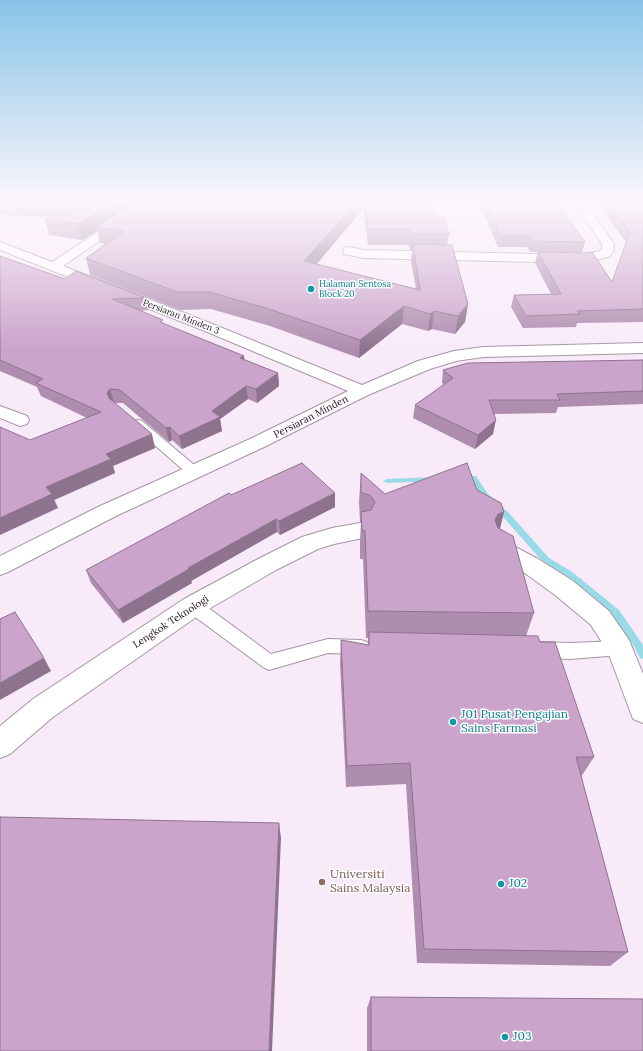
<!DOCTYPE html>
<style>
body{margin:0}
canvas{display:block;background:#f9eaf9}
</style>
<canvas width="643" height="1051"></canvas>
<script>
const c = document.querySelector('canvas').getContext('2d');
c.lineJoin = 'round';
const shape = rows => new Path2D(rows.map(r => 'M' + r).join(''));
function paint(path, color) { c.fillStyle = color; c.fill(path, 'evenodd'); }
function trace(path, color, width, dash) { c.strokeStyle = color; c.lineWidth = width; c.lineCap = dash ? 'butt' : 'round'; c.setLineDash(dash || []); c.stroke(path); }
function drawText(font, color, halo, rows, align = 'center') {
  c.font = font + ' Lora,serif'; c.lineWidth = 3; c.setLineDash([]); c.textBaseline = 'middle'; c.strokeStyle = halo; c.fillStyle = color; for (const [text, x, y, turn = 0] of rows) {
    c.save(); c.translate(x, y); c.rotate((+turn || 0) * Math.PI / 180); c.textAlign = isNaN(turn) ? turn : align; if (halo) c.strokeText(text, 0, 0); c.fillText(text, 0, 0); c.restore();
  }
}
const stream = shape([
 [473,476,476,476,488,494,509,513,549,558,571,571,619,610,643,645,643,659,640,658,635,648,613,616,565,575,543,562,503,517,482,498,471,481,464,481,460,479,464,477,473,476],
 [434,477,438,479,437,481,387,483,383,481,387,479,434,477]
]);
const service = shape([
 [138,420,142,421,199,469,201,472,199,475,194,476,189,475,134,427,132,424,134,421,138,420],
 [193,599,199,601,271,654,328,639,361,640,367,642,370,647,367,652,361,654,328,653,269,670,263,667,187,611,185,606,187,601,193,599],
 [620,641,626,643,629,648,626,653,620,655,570,659,537,658,531,655,528,650,531,645,537,642,570,643,620,641]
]);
const minor = shape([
 [142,203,155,203,63,266,210,323,362,385,418,361,454,351,483,347,643,343,643,353,483,357,456,361,430,369,368,395,264,447,116,516,8,572,0,575,0,556,100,506,250,439,348,391,200,329,0,250,0,242,52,262,142,203],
 [574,203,585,203,614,244,614,250,609,257,581,263,364,258,344,254,343,251,344,248,349,247,364,250,581,255,600,251,602,249,602,244,574,203],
 [0,406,27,416,29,420,27,424,20,426,0,418,0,406],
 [360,523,368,525,371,531,368,537,334,544,318,549,276,570,202,613,53,717,10,754,0,758,0,726,33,699,184,599,260,558,302,537,332,528,360,523],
 [500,541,508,543,538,559,573,581,609,611,629,640,643,674,643,723,633,719,608,652,591,625,555,595,522,571,492,555,489,549,492,543,500,541]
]);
const wall = shape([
 [0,203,432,203,436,217,449,234,447,245,468,304,465,322,455,334,432,329,428,331,402,324,359,358,270,326,211,309,180,310,90,275,86,258,107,244,100,243,97,231,82,240,49,235,45,219,55,217,0,215],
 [363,209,368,245,409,245,410,250,412,250,411,261,416,289,316,264],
 [479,203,559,203,570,221,585,242,582,253,612,282,626,242,597,203,643,203,643,322,577,323,576,327,523,328,511,307,514,295,551,294,535,263,538,252,530,252,527,247,498,247],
 [0,256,65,279,146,298,149,310,140,311,164,324,244,356,244,360,278,373,279,386,257,403,248,399,220,419,222,431,182,449,172,440,169,442,123,403,115,403,155,448,113,466,115,473,54,500,58,508,30,440,87,418,41,396,37,387,0,371],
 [643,360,643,404,558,407,556,413,494,414,493,434,475,449,413,418,415,405,444,385,442,383,443,370],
 [361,473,385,494,477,490,504,512,500,528,534,613,526,636,540,642,594,757,581,777,628,952,610,966,417,963,406,784,346,787,340,664,341,640,368,645,368,638,366,638,363,559,360,559,360,540,361,522,360,522,359,501],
 [231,495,335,507,280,535,277,532,191,581,192,583,123,623,91,583,86,570],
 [371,997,643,1051,367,1051,367,1008]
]);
const shadedWall = shape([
 [113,203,140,203,96,227,97,231,82,240,78,224],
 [356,203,364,203,363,209,305,278,304,261],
 [468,304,465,322,455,334,458,316],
 [404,306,402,324,359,358,360,340],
 [434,311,432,329,428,331,430,314],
 [244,356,245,368,240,358],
 [278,373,279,386,257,403,256,389],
 [246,386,248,399,220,419,222,431,182,449,179,436,212,411],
 [110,389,114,403,111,406,107,393],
 [496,420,493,434,475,449,478,435],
 [170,427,172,440,169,442,166,428],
 [152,434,155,448,113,466,115,473,54,500,58,508,0,535,0,518,46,487,106,454],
 [335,493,335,507,280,535,279,521],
 [504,512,497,540,495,520,498,514],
 [276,519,277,532,191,581,192,583,123,623,118,610,188,568],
 [44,658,51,671,0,700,0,683],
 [279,823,281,838,272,1051,269,1051]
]);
const building = shape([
 [95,203,113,203,78,224,45,219,105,205,105,203,95,203],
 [133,203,356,203,304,261,420,290,413,244,452,245,468,304,458,316,434,311,430,314,404,306,360,340,269,309,209,292,177,292,86,258,125,231,96,227,133,203],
 [365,203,432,203,436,217,444,217,449,234,411,234,410,229,368,229,365,203],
 [486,203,559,203,570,221,585,242,532,241,530,236,501,236,486,203],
 [608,203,643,203,643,309,577,311,580,314,526,316,514,295,561,294,538,252,584,253,592,252,612,282,630,232,608,203],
 [0,256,65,279,76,271,146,298,112,299,163,320,160,322,244,356,240,358,278,373,256,389,246,386,212,411,220,417,179,436,170,427,166,428,120,390,110,389,107,393,109,398,152,434,106,454,111,459,46,487,52,494,0,518,0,427,30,440,101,412,36,383,43,379,0,360,0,256],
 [643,360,643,391,557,394,560,400,489,400,496,420,478,435,415,405,453,378,443,370,468,363,643,360],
 [302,463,335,493,279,521,276,519,188,568,189,569,118,610,86,570,229,493,231,495,302,463],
 [467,463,477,490,501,503,504,512,498,514,495,520,498,528,513,536,534,613,368,611,365,531,362,530,361,512,371,510,375,502,370,495,361,493,361,473,385,494,467,463],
 [15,612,44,658,0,683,0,619,15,612],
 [369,632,538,636,540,642,555,642,594,757,576,757,628,952,424,949,410,763,347,766,341,640,369,645,369,632],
 [0,817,279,823,269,1051,0,1051,0,817],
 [371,997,643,999,643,1051,371,1051,371,997]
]);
const markers = [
 [311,289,4,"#0f9aa8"],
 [453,722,4,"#0f9aa8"],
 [322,882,4,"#8d6e63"],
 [501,884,4,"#0f9aa8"],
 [505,1037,4,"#0f9aa8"]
];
const farCulturenames = [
 ["Halaman Sentosa",319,284],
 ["Block 20",319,294]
];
const farStreetnames = [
 ["Persiaran Minden 3",181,317,21]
];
const streetNames = [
 ["Persiaran Minden",311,417,-27],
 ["Lengkok Teknologi",171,622,-33]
];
const nearCulturenames = [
 ["J01 Pusat Pengajian",461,715],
 ["Sains Farmasi",461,729],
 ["J02",509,884],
 ["J03",513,1037]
];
const nearEducationnames = [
 ["Universiti",330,875],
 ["Sains Malaysia",330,889]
];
paint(stream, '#98dbe7');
trace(service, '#a496a4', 2);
trace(minor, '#a496a4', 2);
paint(service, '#fff');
paint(minor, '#fff');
paint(wall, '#af8daf');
paint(shadedWall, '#8e738e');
paint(building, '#cba4cb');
trace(building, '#8e738e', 1);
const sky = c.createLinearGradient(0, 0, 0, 350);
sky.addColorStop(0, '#88c4e8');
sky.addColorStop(0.58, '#fcf6fc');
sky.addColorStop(1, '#fcf6fc00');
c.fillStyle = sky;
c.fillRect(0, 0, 643, 350);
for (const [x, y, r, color] of markers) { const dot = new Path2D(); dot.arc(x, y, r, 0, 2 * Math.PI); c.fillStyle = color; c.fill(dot); trace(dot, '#fffcff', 1.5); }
drawText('9px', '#0d838f', '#fffcff', farCulturenames, 'left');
drawText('9px', '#1b161b', '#fffcff', farStreetnames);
drawText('10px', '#1b161b', '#fffcff', streetNames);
drawText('12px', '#0d838f', '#fffcff', nearCulturenames, 'left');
drawText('12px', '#785e54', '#fffcff', nearEducationnames, 'left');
</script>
